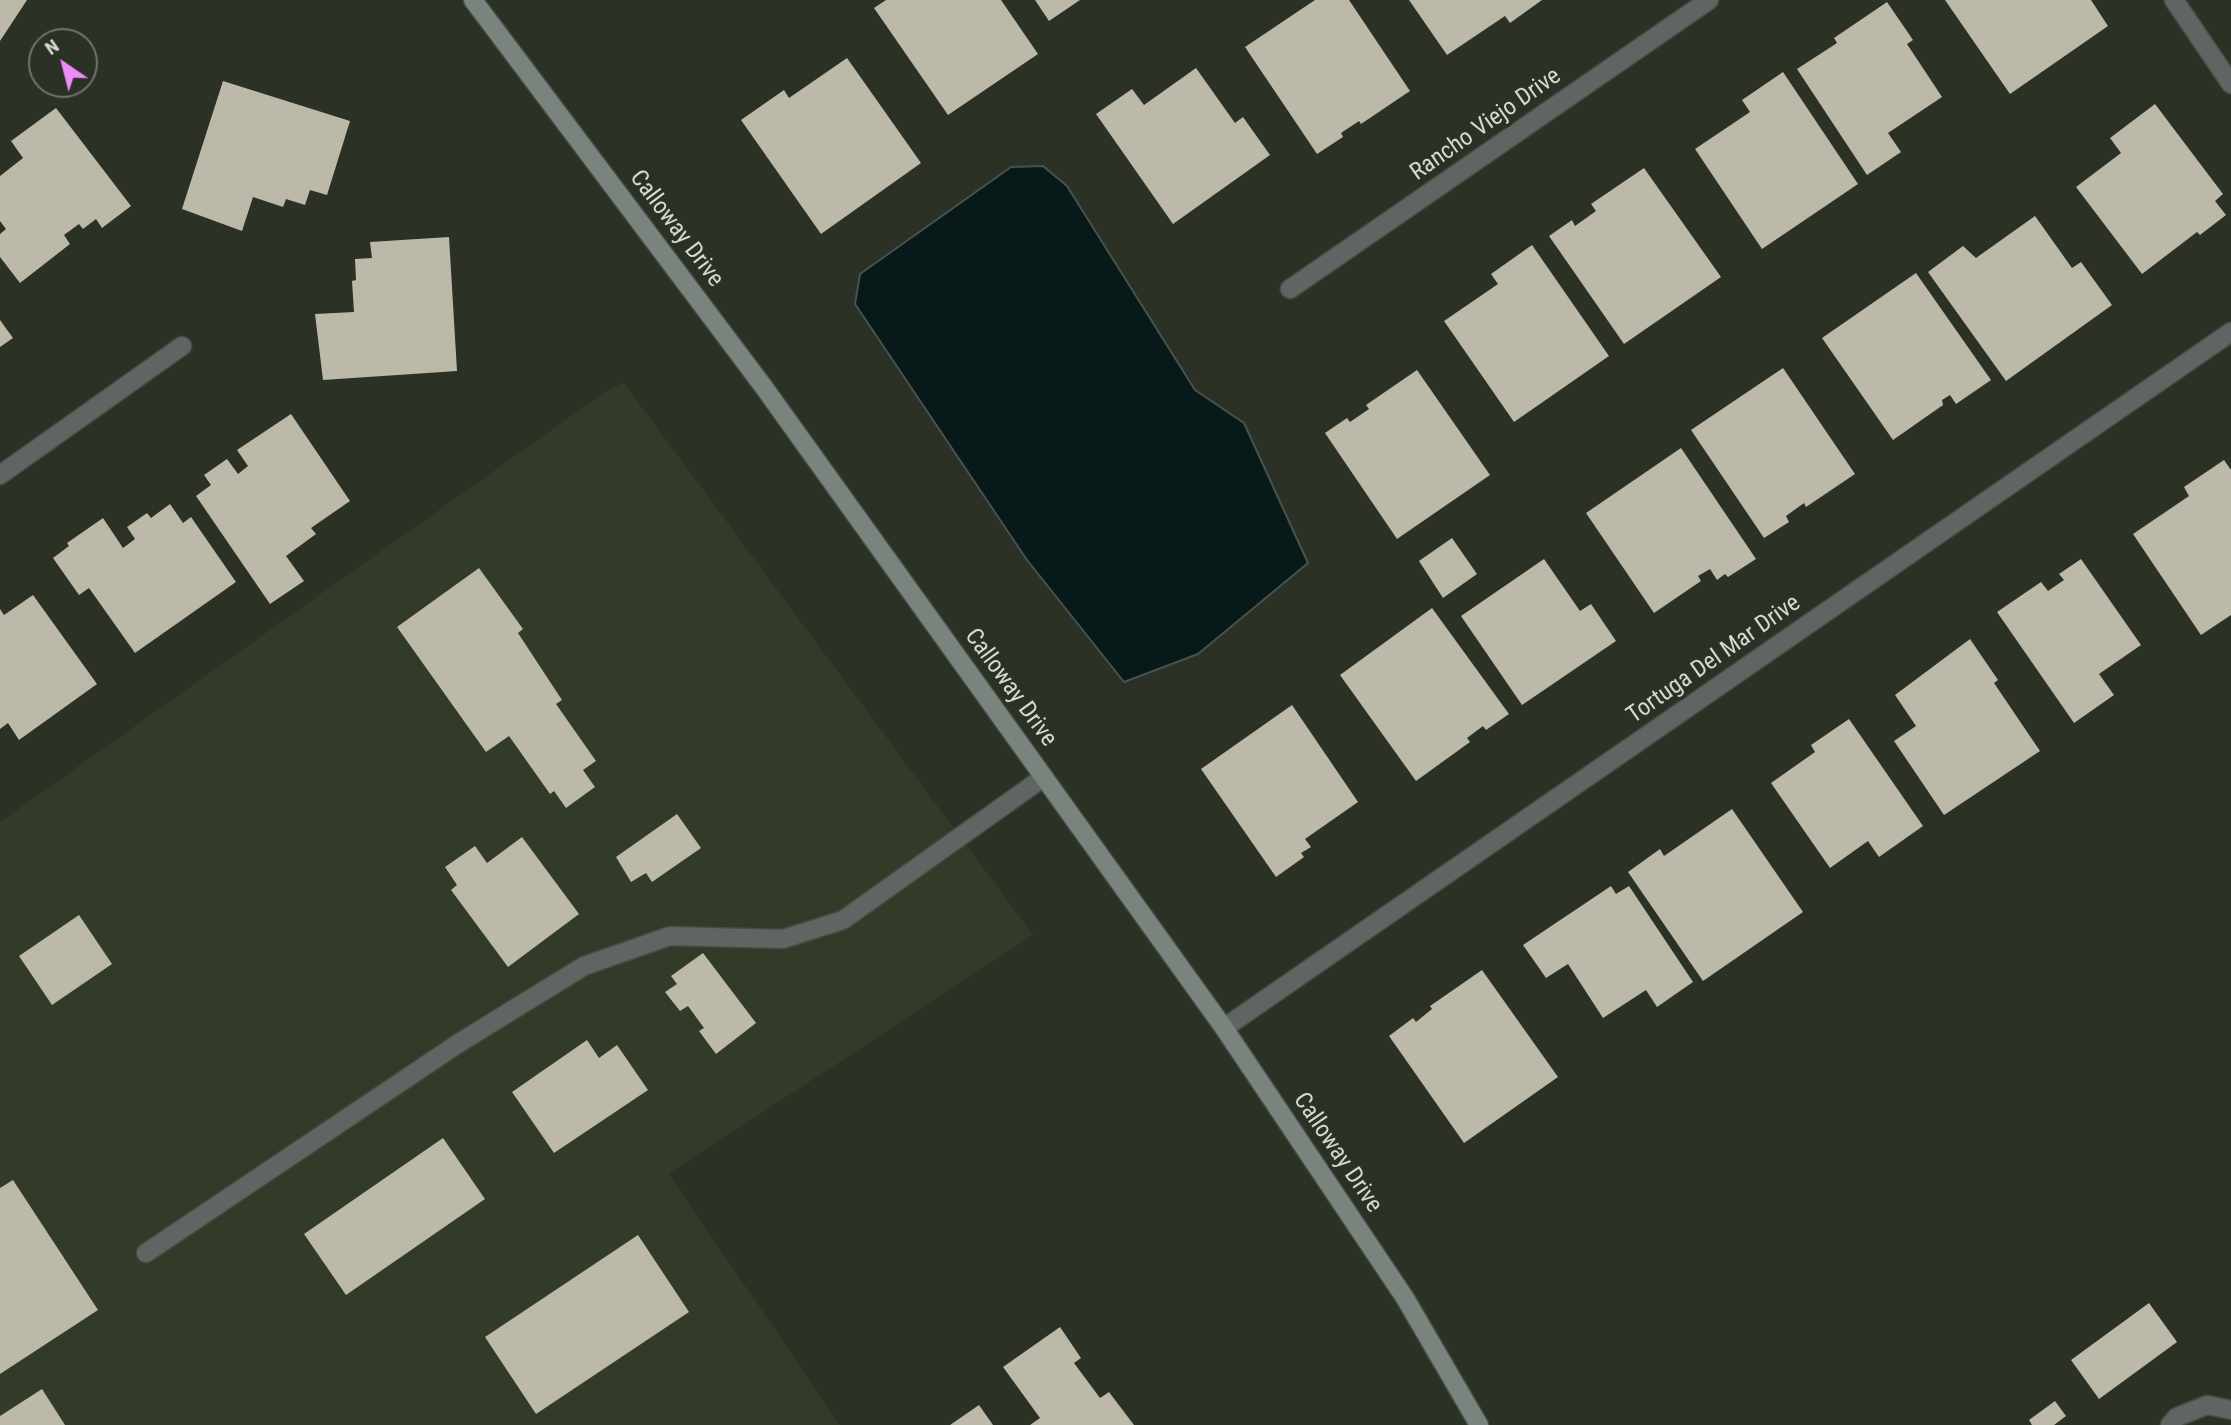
<!DOCTYPE html>
<style>
body{margin:0}
#map{position:relative;width:2231px;height:1425px;overflow:hidden;background:#2b3125;font-family:"Roboto Condensed",sans-serif}
canvas{display:block}
.north{position:absolute;left:28px;top:28px;width:70px;height:70px;box-sizing:border-box;background:#2b3125;border:2px solid #6f746a;border-radius:50%;rotate:325deg;font-size:19px;font-weight:700;line-height:28px;text-align:center;color:#d6d9d2}
.north::after{content:'';display:block;margin:auto;width:24px;height:32px;background:#ef8bf7;clip-path:polygon(50% 0,100% 100%,50% 72%,0 100%)}
</style>
<div id="map">
<canvas width="2231" height="1425"></canvas>
<div class="north">N</div>
</div>
<script>
const c = document.querySelector('canvas').getContext('2d');
c.lineJoin = 'round';
function paint(path, color) { c.fillStyle = color; c.fill(path, 'evenodd'); }
const shape = rows => new Path2D(rows.map(r => 'M' + r).join(''));
function trace(path, color, width, dash) { c.strokeStyle = color; c.lineWidth = width; c.lineCap = dash ? 'butt' : 'round'; c.setLineDash(dash || []); c.stroke(path); }
function drawText(font, color, halo, rows, align = 'center') {
  c.font = font + ' "Roboto Condensed",sans-serif'; c.lineWidth = 7; c.setLineDash([]); c.textBaseline = 'middle'; c.strokeStyle = halo; c.fillStyle = color; for (const [text, x, y, turn = 0] of rows) {
    c.save(); c.translate(x, y); c.rotate((+turn || 0) * Math.PI / 180); c.textAlign = isNaN(turn) ? turn : align; if (halo) c.strokeText(text, 0, 0); c.fillText(text, 0, 0); c.restore();
  }
}
const built = shape([
 [624,383,1033,935,669,1174,840,1425,0,1425,0,822,609,389]
]);
const water = shape([
 [1043,166,1067,186,1195,390,1244,423,1308,563,1198,654,1124,682,1027,560,855,304,860,274,1011,167,1043,166]
]);
const building = shape([
 [0,0,27,0,0,41],
 [886,0,1001,0,1038,54,948,115,874,8],
 [1035,0,1080,0,1049,21],
 [1315,0,1349,0,1410,91,1361,124,1359,121,1341,133,1343,137,1317,154,1245,47],
 [1409,0,1542,0,1510,23,1505,16,1447,55],
 [1945,0,2091,0,2108,26,2010,94],
 [1887,2,1913,40,1907,44,1942,97,1888,133,1901,152,1867,175,1797,69,1837,43,1834,38],
 [847,58,921,163,821,234,741,120,784,90,789,98],
 [1196,68,1235,123,1243,117,1270,155,1173,224,1096,114,1132,89,1144,105],
 [1783,72,1858,184,1762,249,1695,149,1750,112,1742,100],
 [223,81,350,121,327,195,310,190,305,205,286,199,283,207,253,197,242,231,182,209],
 [2155,104,2223,194,2215,201,2226,215,2200,235,2197,232,2142,274,2076,187,2121,153,2110,138],
 [56,108,131,206,102,228,96,219,83,229,79,224,64,235,70,244,20,283,0,257,0,234,6,229,0,221,0,176,23,158,11,141],
 [1644,168,1721,277,1624,344,1549,236,1572,220,1575,226,1596,211,1591,204],
 [2035,216,2072,268,2081,262,2112,305,2006,381,1928,272,1963,246,1976,258],
 [449,237,457,371,323,380,315,314,354,312,352,281,356,280,355,259,372,258,370,242],
 [1532,245,1609,356,1514,422,1444,321,1498,284,1491,274],
 [1916,273,1991,380,1956,404,1950,395,1942,400,1943,405,1893,440,1822,338],
 [0,320,13,338,0,347],
 [1783,368,1855,474,1806,507,1804,503,1786,516,1789,522,1764,538,1691,430],
 [1417,370,1490,475,1397,539,1325,433,1347,418,1350,422,1369,409,1366,405],
 [291,414,350,501,311,528,316,534,286,556,304,581,270,604,196,496,211,485,204,475,227,459,238,474,248,466,237,450],
 [1681,448,1756,559,1728,577,1725,574,1717,580,1710,569,1698,576,1701,581,1654,613,1586,513],
 [2224,460,2231,470,2231,615,2201,635,2133,534,2189,496,2184,487],
 [170,504,183,523,191,517,236,582,135,653,89,588,79,595,53,558,69,546,67,543,103,518,123,548,135,539,127,527,147,513,151,518],
 [1452,538,1477,574,1443,598,1419,561],
 [1544,559,1580,611,1591,604,1616,641,1522,705,1461,616],
 [2081,559,2141,645,2099,674,2114,695,2074,723,1997,612,2041,582,2048,591,2064,580,2059,574],
 [479,568,523,629,518,633,562,700,556,704,596,761,583,770,595,787,566,808,554,791,550,794,509,736,486,752,397,627],
 [33,595,97,684,19,740,8,723,0,729,0,609,4,615],
 [1432,608,1509,714,1486,730,1483,726,1467,738,1470,742,1416,781,1340,675],
 [1970,639,1998,680,1994,683,2040,751,1944,815,1894,741,1916,726,1895,695],
 [1292,705,1358,802,1305,839,1311,847,1301,853,1304,857,1276,877,1201,769],
 [1849,719,1923,826,1879,857,1868,841,1830,868,1771,783,1815,752,1811,745],
 [1732,809,1803,912,1703,981,1628,872,1660,849,1664,856],
 [677,814,701,848,652,882,646,873,631,882,616,857],
 [522,837,579,914,508,967,451,890,457,885,445,867,475,846,487,863],
 [1611,886,1616,894,1629,886,1693,982,1657,1007,1646,990,1603,1018,1568,964,1546,978,1523,945],
 [79,915,112,964,52,1005,19,956],
 [703,953,756,1023,716,1054,699,1031,704,1028,688,1006,680,1011,665,992,677,984,671,976],
 [1482,970,1558,1077,1464,1143,1389,1036,1413,1018,1416,1022,1432,1009,1430,1006],
 [587,1040,599,1058,617,1045,648,1090,554,1153,512,1092],
 [443,1138,485,1199,346,1295,304,1234],
 [13,1180,98,1310,0,1374,0,1188],
 [638,1235,689,1312,536,1414,485,1337],
 [2149,1303,2177,1342,2099,1399,2071,1360],
 [1060,1327,1081,1358,1074,1363,1100,1398,1109,1392,1134,1425,1030,1425,1040,1418,1003,1367],
 [42,1389,65,1425,0,1425,0,1416],
 [2055,1401,2066,1416,2054,1425,2032,1425,2029,1420],
 [979,1405,993,1425,950,1425]
]);
const service = shape([
 [146,1253,459,1043,584,966,670,936,783,939,843,920,1044,777],
 [2170,1425,2177,1417,2207,1405,2231,1410]
]);
const minor = shape([
 [2174,0,2231,84],
 [1290,289,1709,0],
 [0,475,182,346],
 [1224,1028,2231,332]
]);
const secondary = shape([
 [473,0,763,386,1224,1028,1405,1298,1479,1425]
]);
const streetNames = [
 ["Rancho Viejo Drive",1486,125,-35],
 ["Calloway Drive",676,229,53],
 ["Tortuga Del Mar Drive",1714,660,-35],
 ["Calloway Drive",1010,688,54],
 ["Calloway Drive",1337,1153,56]
];
paint(built, '#323a28');
paint(water, '#081919');
trace(water, '#465350', 2);
paint(building, '#bdb9a9');
trace(service, '#464c41', 21);
trace(minor, '#464c41', 21);
trace(secondary, '#464c41', 21);
trace(service, '#5f6562', 18);
trace(minor, '#5f6562', 18);
trace(secondary, '#7a847e', 18);
drawText('24px', '#d6d9d2', '#2b3125', streetNames);
</script>
